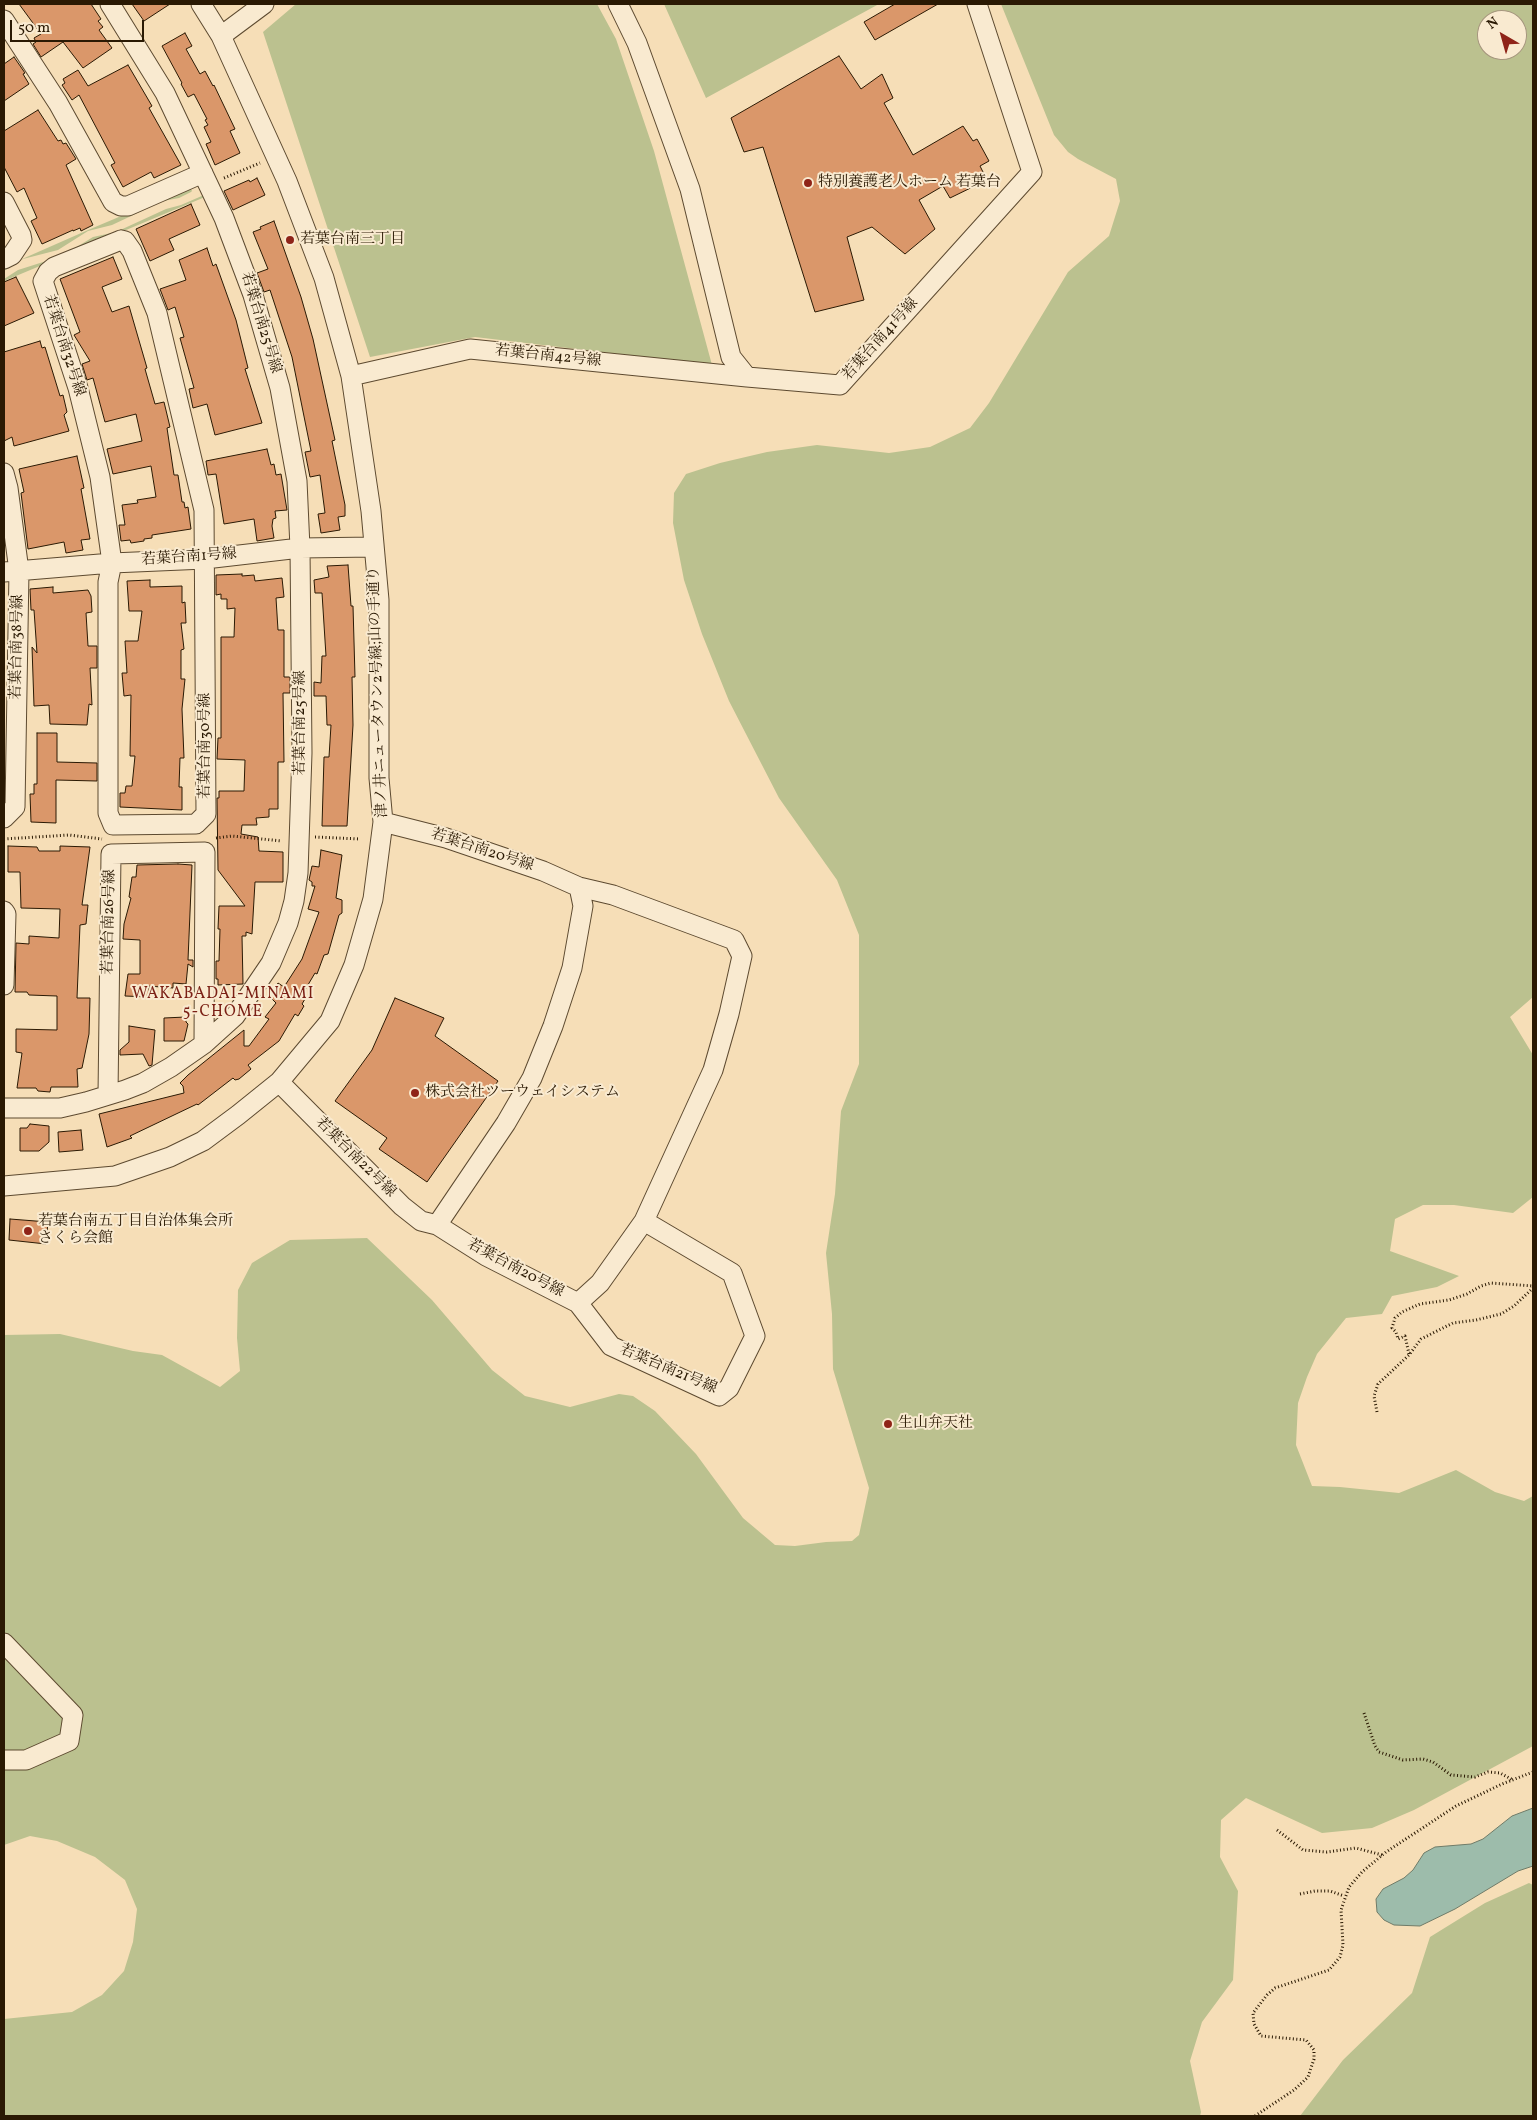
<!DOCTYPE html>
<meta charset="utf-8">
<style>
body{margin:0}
#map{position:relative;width:1537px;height:2120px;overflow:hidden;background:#f6deb7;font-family:Vollkorn,serif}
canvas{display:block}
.frame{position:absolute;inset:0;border:5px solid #2a1903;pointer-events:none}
.north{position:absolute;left:1477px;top:10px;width:50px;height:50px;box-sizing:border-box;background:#f9ead0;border:1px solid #a6967e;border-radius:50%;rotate:322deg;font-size:14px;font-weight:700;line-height:20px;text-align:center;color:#2a1903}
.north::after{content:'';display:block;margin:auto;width:18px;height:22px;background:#8f2418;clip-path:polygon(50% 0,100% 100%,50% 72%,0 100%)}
.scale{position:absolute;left:10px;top:20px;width:134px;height:22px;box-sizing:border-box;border:2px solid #2a1903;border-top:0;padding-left:6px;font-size:15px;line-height:18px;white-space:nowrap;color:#2a1903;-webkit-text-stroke:4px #f9ead0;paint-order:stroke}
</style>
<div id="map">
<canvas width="1537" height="2120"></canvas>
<div class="frame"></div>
<div class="north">N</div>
<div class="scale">50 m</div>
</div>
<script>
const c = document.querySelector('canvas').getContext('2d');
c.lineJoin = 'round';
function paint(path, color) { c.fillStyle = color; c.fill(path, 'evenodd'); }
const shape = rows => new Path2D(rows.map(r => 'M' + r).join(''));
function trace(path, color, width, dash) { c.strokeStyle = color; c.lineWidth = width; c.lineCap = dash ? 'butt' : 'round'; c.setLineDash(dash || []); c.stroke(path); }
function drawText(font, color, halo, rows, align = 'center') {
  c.font = font + ' Vollkorn,"Noto Serif JP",serif'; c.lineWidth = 4; c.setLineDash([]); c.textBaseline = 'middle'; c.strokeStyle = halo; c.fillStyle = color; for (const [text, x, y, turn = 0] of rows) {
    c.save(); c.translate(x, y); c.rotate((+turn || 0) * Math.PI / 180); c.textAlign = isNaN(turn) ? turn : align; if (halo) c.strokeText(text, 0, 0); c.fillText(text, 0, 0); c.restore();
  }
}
const green = shape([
 [296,4,597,4,616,39,654,151,712,365,475,337,370,357,263,32],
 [664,4,879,4,706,98],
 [1001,4,1533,4,1533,997,1510,1017,1533,1055,1533,1197,1513,1213,1454,1205,1423,1205,1395,1219,1390,1251,1459,1276,1437,1287,1392,1296,1382,1314,1346,1318,1317,1354,1307,1377,1298,1403,1296,1445,1312,1486,1340,1487,1399,1493,1456,1470,1495,1492,1524,1501,1533,1496,1533,1746,1414,1810,1372,1828,1322,1833,1246,1798,1221,1820,1220,1857,1238,1891,1233,1980,1202,2022,1190,2061,1201,2112,1200,2116,4,2116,4,2019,72,2012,102,1995,124,1971,133,1942,137,1909,125,1880,95,1857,57,1841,30,1836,4,1845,4,1335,60,1334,133,1351,162,1355,220,1387,240,1371,237,1338,238,1290,252,1263,290,1240,367,1238,432,1300,492,1370,525,1396,570,1407,619,1394,633,1396,655,1411,696,1454,743,1518,775,1545,795,1546,826,1542,852,1541,859,1535,869,1488,833,1369,832,1314,826,1253,835,1194,841,1111,859,1064,859,935,837,880,779,798,729,701,702,634,684,580,673,523,674,493,686,474,720,463,767,452,817,445,889,453,930,447,970,428,989,403,1068,272,1109,236,1120,201,1116,179,1078,159,1068,152,1054,135],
 [1487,20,1517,20,1517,50,1487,50],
 [190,187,192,191,191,192,179,198,163,201,112,225,88,231,58,250,23,259,4,271,4,267,88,230],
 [204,195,205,197,4,281,4,279,18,270,62,256,93,237,116,232,166,209,181,205],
 [1529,1883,1533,1885,1533,2116,1300,2116,1343,2060,1412,1993,1430,1937,1485,1903]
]);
const water = shape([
 [1533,1808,1533,1866,1518,1871,1455,1909,1420,1926,1394,1925,1384,1920,1377,1912,1376,1899,1383,1889,1404,1878,1413,1870,1424,1853,1435,1847,1471,1844,1483,1839,1512,1816,1533,1808]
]);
const building = shape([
 [19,4,91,4,101,19,98,21,103,27,99,30,112,48,83,68,63,42,41,57,33,44,36,42,34,38,41,34,19,4],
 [132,4,170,4,144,21,132,4],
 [895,4,938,4,875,40,864,22,895,4],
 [185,33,192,46,186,49,200,74,205,71,213,86,214,85,235,129,230,131,240,153,215,165,206,144,211,142,204,127,208,125,205,120,207,119,194,94,188,97,181,84,182,83,162,46,185,33],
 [839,56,861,89,882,74,893,98,884,103,913,155,963,126,973,141,977,139,989,161,980,166,987,180,950,198,943,186,919,200,935,229,905,254,872,227,847,237,864,300,815,312,763,147,744,152,731,118,839,56],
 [14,57,25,73,23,74,29,84,4,101,4,64,14,57],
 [128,65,152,106,149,108,181,165,154,178,151,172,123,187,111,165,115,163,79,95,72,100,62,85,65,83,63,79,78,70,88,86,128,65],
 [38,110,58,141,61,140,63,144,66,143,76,159,66,165,93,225,81,231,80,228,73,231,73,230,42,244,31,221,37,218,24,188,17,192,4,167,4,131,38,110],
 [257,178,265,195,233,210,224,191,249,180,250,182,257,178],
 [191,204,200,225,169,239,174,250,150,261,136,229,191,204],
 [274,221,301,297,313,339,335,440,332,441,345,505,345,516,338,517,340,530,321,533,318,514,325,513,320,475,310,477,305,452,311,451,292,357,270,290,264,292,257,273,268,269,253,232,261,229,260,227,274,221],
 [207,248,213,266,216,264,236,320,248,368,245,369,262,423,215,435,207,404,193,408,189,389,194,388,180,338,184,337,175,307,168,310,160,289,186,280,179,260,207,248],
 [113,257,122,279,102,287,112,312,129,306,147,368,145,369,155,404,164,402,170,427,167,428,174,475,178,475,182,502,184,502,185,508,188,507,191,529,152,535,152,538,144,539,144,541,131,543,130,540,121,541,119,525,125,525,122,505,138,503,137,500,156,497,151,466,113,474,107,449,142,441,136,414,105,422,93,378,87,380,82,364,90,361,74,335,80,332,60,279,113,257],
 [16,277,34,313,4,326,4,282,16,277],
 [40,341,42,348,45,347,60,396,63,395,67,412,64,415,69,431,14,446,12,437,4,441,4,352,40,341],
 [267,449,271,465,274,464,276,475,281,474,287,510,275,511,276,518,273,519,272,526,274,538,257,541,254,519,224,524,216,474,208,475,206,461,267,449],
 [77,456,84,488,81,489,90,539,81,540,83,550,66,553,64,542,28,549,21,493,24,492,19,469,77,456],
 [348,565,351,606,353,606,355,677,352,677,353,725,347,826,322,826,324,757,329,757,331,725,327,725,326,696,314,696,314,682,321,683,322,656,326,656,322,593,315,593,314,580,329,577,327,566,348,565],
 [242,574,242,576,254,575,255,581,282,578,284,597,276,598,278,630,284,630,284,677,290,677,290,693,283,693,284,762,278,762,278,809,269,809,269,817,256,818,257,825,242,825,241,834,258,837,259,851,283,852,283,882,255,882,252,934,246,932,246,936,242,936,243,984,218,985,218,979,216,979,216,961,219,961,220,929,218,929,219,906,245,906,218,870,217,798,219,798,219,791,244,791,245,760,217,759,218,738,221,738,221,637,234,637,235,608,227,609,227,599,221,599,221,594,216,595,216,575,242,574],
 [150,580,150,587,182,586,182,603,185,602,186,623,181,623,184,649,181,650,181,679,185,679,182,709,184,758,180,758,179,787,182,787,182,810,120,807,120,793,125,793,126,786,132,786,135,756,130,756,131,695,124,696,122,673,127,673,125,641,138,641,142,611,129,611,127,581,150,580],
 [53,587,53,593,88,590,91,596,92,612,86,613,88,646,97,646,97,668,90,668,92,705,89,704,87,725,50,724,49,705,34,706,32,647,37,653,34,610,31,610,30,589,53,587],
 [37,733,57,733,57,762,97,763,97,781,56,780,56,823,31,822,30,794,34,794,34,784,37,784,37,733],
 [8,846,37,847,39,851,60,851,60,846,90,847,82,905,88,905,86,924,80,925,77,998,90,998,89,1034,82,1068,77,1069,78,1087,51,1087,50,1092,38,1091,36,1088,17,1088,22,1053,16,1052,16,1029,57,1030,57,996,29,995,27,992,15,992,16,943,29,944,29,936,59,938,60,909,21,908,20,872,8,872,8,846],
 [321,850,342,855,336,898,342,900,342,913,339,915,328,954,324,955,317,974,315,973,302,995,305,999,302,1004,304,1006,298,1016,295,1014,279,1041,248,1065,251,1069,239,1079,235,1080,233,1078,198,1105,197,1104,130,1136,132,1138,107,1147,99,1114,184,1093,183,1086,180,1083,188,1075,244,1030,244,1046,249,1046,269,1019,265,1017,276,1003,270,997,278,983,284,987,302,959,319,912,308,909,315,886,312,886,312,882,309,880,312,866,319,867,321,850],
 [178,864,192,865,188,960,193,960,193,967,188,964,186,984,173,983,173,988,149,986,149,997,125,996,128,974,140,974,140,940,123,939,124,924,131,898,129,897,132,877,136,877,137,865,178,864],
 [395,998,444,1018,435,1036,498,1081,427,1182,379,1149,387,1138,335,1101,372,1050,395,998],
 [186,1017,186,1022,188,1024,184,1041,164,1041,164,1018,186,1017],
 [129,1026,155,1030,152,1065,149,1066,143,1054,120,1055,120,1050,129,1042,129,1026],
 [30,1124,49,1126,49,1142,39,1151,20,1151,20,1128,27,1128,30,1124],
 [81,1130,83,1150,59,1152,58,1132,81,1130],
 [10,1219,48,1222,46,1244,9,1240,10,1219]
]);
const path = shape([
 [224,178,260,163],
 [315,837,360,839],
 [216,838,232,836,282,841],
 [4,839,69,835,102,839],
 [1409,1354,1405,1336,1398,1339,1396,1332,1392,1328,1395,1318,1402,1312,1420,1304,1449,1300,1467,1294,1481,1286,1491,1283,1533,1286],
 [1377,1412,1374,1396,1378,1384,1409,1355,1421,1339,1453,1323,1476,1320,1501,1314,1514,1306,1533,1288],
 [1364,1713,1375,1746,1379,1752,1403,1760,1423,1759,1433,1762,1451,1775,1475,1777,1488,1772,1500,1773,1513,1780],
 [1277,1830,1303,1850,1327,1852,1356,1848,1382,1855],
 [1300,1894,1315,1891,1330,1891,1344,1896],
 [1255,2116,1294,2090,1308,2077,1314,2059,1314,2050,1306,2040,1261,2036,1254,2024,1253,2013,1267,1995,1275,1988,1329,1970,1340,1957,1343,1945,1341,1910,1349,1887,1362,1872,1386,1852,1456,1806,1502,1784,1533,1772]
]);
const minor = shape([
 [618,4,637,43,690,189,731,357,747,377,840,385,1032,172,977,4],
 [4,20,58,103,113,202,121,206,128,206,203,173],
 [221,36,264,4],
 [4,202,21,235,22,240,12,255,4,259],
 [121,240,125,241,132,251,157,313,204,510,206,814,196,824,113,825,108,813,108,582,112,563,100,477,78,388,43,281,48,272,54,267,121,240],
 [351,376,470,349,747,377],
 [4,473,8,488,19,571,15,807,4,818],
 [4,572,112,563,205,559,300,548,374,547],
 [383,822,446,838,543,871,579,887,583,906,572,968,553,1026,532,1078,506,1123,437,1225,486,1256,578,1303,600,1283,644,1221,713,1070,729,1014,742,956,734,940,613,895,579,887],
 [4,911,6,914,4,985],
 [279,1082,402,1206,421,1221,437,1225],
 [108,1095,111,854,205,852,204,1044],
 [4,1108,60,1108,86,1102,125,1090,143,1083,171,1067,204,1044,235,1016,271,963,288,923,294,901,298,873,302,753,300,548,297,481,280,388,253,295,224,218,165,93,110,4],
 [4,1186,115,1176,170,1157,203,1141,238,1115,279,1082,330,1021,354,965,373,899,383,822,379,778,379,600,371,511,351,376,324,278,287,181,221,36,201,4],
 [578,1303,611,1346,719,1396,729,1388,755,1336,732,1273,644,1221],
 [4,1643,73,1715,69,1741,26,1760,4,1760]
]);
const markers = [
 [808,183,5,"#8f2418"],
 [290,240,5,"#8f2418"],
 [415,1093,5,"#8f2418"],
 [28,1231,5,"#8f2418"],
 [888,1424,5,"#8f2418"]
];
const poiNames = [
 ["特別養護老人ホーム 若葉台",818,183],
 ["若葉台南三丁目",300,240],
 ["株式会社ツーウェイシステム",425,1093],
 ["若葉台南五丁目自治体集会所",38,1222],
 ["さくら会館",38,1239],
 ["生山弁天社",898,1424]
];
const streetNames = [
 ["若葉台南25号線",260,323,73],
 ["若葉台南41号線",881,340,-48],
 ["若葉台南32号線",63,346,72],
 ["若葉台南42号線",548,357,6],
 ["若葉台南1号線",189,558,-4],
 ["若葉台南38号線",18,647,-89],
 ["津ノ井ニュータウン2号線;山の手通り",379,692,-92],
 ["若葉台南25号線",301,723,-90],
 ["若葉台南30号線",206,746,-90],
 ["若葉台南20号線",482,851,18],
 ["若葉台南26号線",110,922,-89],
 ["若葉台南22号線",355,1158,45],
 ["若葉台南20号線",515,1269,28],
 ["若葉台南21号線",668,1370,23]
];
const neighbourhoodNames = [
 ["WAKABADAI-MINAMI",223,995],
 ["5-CHOME",223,1013]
];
paint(green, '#bbc18f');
paint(water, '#9dbcab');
trace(water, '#6f7b68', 1);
paint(building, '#da976a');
trace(building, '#2a1903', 1);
trace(minor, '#5d4a30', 21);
trace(path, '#2a1903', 3, [1, 2.5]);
trace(minor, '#f9ead0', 19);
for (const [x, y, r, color] of markers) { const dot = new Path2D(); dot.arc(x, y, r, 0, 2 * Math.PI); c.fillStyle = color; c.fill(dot); trace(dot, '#f9ead0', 2); }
drawText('15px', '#2a1903', '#f9ead0', poiNames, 'left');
drawText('15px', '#2a1903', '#f9ead0', streetNames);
c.letterSpacing = '1px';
drawText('16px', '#7a1f14', '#f9ead0', neighbourhoodNames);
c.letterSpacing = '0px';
</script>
